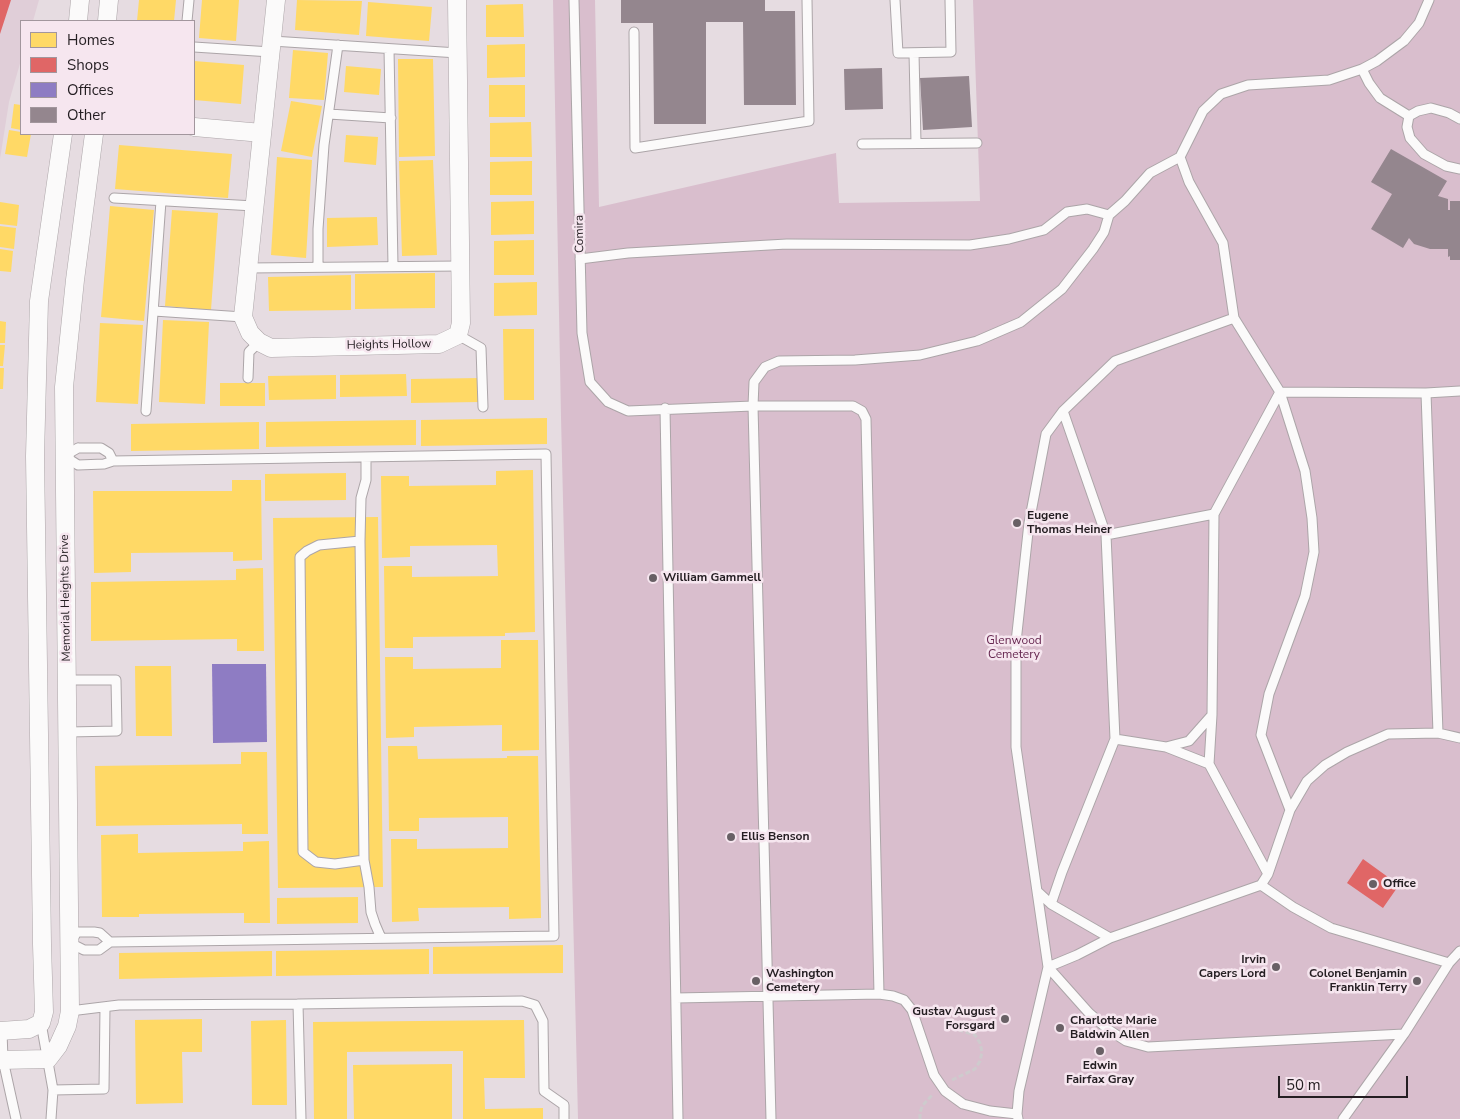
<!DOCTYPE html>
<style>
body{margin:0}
#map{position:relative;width:1460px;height:1119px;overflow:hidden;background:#e6dce1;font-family:"Nunito Sans",sans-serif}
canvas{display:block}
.legend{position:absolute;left:20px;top:20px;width:175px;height:115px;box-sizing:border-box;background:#f6e6ef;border:1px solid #a2969d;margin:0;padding:6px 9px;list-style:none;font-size:15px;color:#241e22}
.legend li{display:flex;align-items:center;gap:10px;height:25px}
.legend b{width:25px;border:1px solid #a2969d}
.scale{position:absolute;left:1278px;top:1076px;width:130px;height:22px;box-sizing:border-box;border:2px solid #241e22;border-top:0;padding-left:6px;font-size:15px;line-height:18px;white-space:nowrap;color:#241e22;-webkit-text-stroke:4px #f6e6ef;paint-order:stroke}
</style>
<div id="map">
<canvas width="1460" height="1119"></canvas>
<ul class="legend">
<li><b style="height:14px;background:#ffd966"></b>Homes</li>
<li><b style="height:14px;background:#e06666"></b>Shops</li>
<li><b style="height:14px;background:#8e7cc3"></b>Offices</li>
<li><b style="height:14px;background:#94868e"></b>Other</li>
</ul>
<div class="scale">50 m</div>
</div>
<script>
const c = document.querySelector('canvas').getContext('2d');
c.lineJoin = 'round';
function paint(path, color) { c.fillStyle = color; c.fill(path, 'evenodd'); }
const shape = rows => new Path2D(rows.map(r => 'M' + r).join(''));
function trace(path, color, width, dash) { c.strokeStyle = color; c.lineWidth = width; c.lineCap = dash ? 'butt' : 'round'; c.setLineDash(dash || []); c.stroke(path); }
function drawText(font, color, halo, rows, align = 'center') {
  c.font = font + ' "Nunito Sans",sans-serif'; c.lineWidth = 5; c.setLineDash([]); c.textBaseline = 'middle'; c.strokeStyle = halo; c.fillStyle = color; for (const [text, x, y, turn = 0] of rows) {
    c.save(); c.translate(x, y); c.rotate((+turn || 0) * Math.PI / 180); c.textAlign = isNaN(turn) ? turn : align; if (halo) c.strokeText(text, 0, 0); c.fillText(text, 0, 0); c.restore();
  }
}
const built = shape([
 [0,0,39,0,33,21,21,21,21,60,9,102,0,159]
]);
const green = shape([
 [553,0,595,0,599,207,836,153,839,203,980,201,973,0,1460,0,1460,1119,578,1119,561,417]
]);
const homes = shape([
 [139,0,176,0,174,21,137,21],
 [202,0,239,0,236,41,199,38],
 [297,0,362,1,359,35,295,30],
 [368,2,432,7,429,41,366,36],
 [523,4,524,37,486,37,486,5],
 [525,44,525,77,487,78,487,45],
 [293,50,328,53,324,100,289,98],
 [398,59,433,59,435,156,399,157],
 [194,61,244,65,241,104,194,100],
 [346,66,381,69,379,95,344,92],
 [489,85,525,85,525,117,489,117],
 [291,101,322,106,312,157,281,151],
 [14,104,21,105,21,130,11,128],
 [531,122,532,157,490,157,490,123],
 [9,130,21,132,21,134,31,134,27,157,5,154],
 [346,135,378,137,376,165,344,162],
 [119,145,232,154,228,198,115,189],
 [277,157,312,160,306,258,271,255],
 [433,160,437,255,402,256,399,161],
 [532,161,532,195,490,195,490,162],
 [534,201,534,234,491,235,491,202],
 [0,202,19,205,17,226,0,224],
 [110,206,154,210,144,321,101,317],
 [172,210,218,213,211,310,165,306],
 [377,217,378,245,327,247,327,218],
 [0,226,16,228,14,249,0,247],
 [534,240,534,275,494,275,494,241],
 [0,249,13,251,11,272,0,271],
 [435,273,435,308,355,309,355,274],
 [351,275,351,310,269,311,268,277],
 [537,282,537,315,494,316,494,283],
 [163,320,209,322,205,404,159,402],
 [0,321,6,322,5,343,0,343],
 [100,323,143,325,138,404,96,402],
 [503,329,534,329,534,400,504,400],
 [0,345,5,345,3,366,0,366],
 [0,368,4,368,3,389,0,389],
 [406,374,407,396,340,397,340,375],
 [336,375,336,399,269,400,268,376],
 [480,378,480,402,411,403,411,379],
 [220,383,265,383,265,406,220,406],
 [547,418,547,444,421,446,421,420],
 [416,420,416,445,266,447,266,422],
 [259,422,259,449,131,451,131,424],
 [533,470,535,632,505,633,505,636,413,637,413,648,385,648,384,566,412,566,412,577,498,576,497,545,410,546,410,557,382,558,381,476,409,476,409,486,496,485,496,471],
 [346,473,346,500,265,501,265,474],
 [232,480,261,480,262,560,233,561,233,552,131,553,131,572,94,573,93,491,232,491],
 [378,517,383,887,278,888,273,518],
 [263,568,264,651,237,651,237,639,91,641,91,582,236,580,236,569],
 [501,640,538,640,539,750,502,751,502,725,414,727,414,737,386,738,385,657,413,657,413,669,501,668],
 [135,666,171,666,172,736,136,736],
 [388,746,417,746,418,759,507,758,507,756,538,756,541,918,509,919,509,907,418,908,419,921,392,922,391,839,417,839,417,849,508,848,508,817,419,818,419,831,389,831],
 [241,752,267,752,268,834,242,834,242,824,96,826,95,766,241,764],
 [138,834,138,853,243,851,243,842,269,841,270,923,244,923,244,913,139,914,139,917,102,917,101,835],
 [358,897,358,923,277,924,277,898],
 [563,945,563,973,433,974,433,947],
 [429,949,429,974,276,976,276,951],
 [272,951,272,976,119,979,119,953],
 [202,1019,202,1052,182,1052,183,1103,136,1104,135,1020],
 [286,1020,287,1105,252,1105,251,1021],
 [524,1020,525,1078,484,1078,485,1109,543,1108,543,1119,463,1119,463,1051,347,1052,347,1119,314,1119,313,1022],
 [452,1064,452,1119,354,1119,353,1065]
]);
const shops = shape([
 [0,0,11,0,0,34],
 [1363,859,1399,885,1383,908,1347,883]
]);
const offices = shape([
 [212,664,266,664,267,742,213,743]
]);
const building = shape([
 [621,0,765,0,765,11,795,11,796,105,744,105,743,22,706,22,706,124,654,124,653,23,621,23],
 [882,68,883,109,845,110,844,69],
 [969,76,972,127,923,130,920,78],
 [1391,149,1447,181,1438,196,1448,199,1448,210,1450,210,1450,201,1460,201,1460,260,1450,260,1450,256,1448,257,1448,249,1430,249,1414,244,1409,238,1403,248,1371,229,1392,194,1371,182]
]);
const path = shape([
 [952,1080,975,1069,980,1061,982,1052,980,1043,975,1035,959,1030],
 [920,1119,920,1112,923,1105,933,1094]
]);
const service = shape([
 [574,0,582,333,590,382,608,402,628,411,753,406,853,406,862,411,866,419,879,994,676,998],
 [895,0,898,53,951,52,950,0],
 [1429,0,1419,23,1404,41,1377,61,1362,69,1329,80,1248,85,1221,94,1203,111,1180,157,1189,182,1223,243,1234,318,1280,392,1426,393,1460,391],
 [187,21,189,0],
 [634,32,635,148,809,121,807,0],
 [272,41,458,53],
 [194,47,271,52],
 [389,49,393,266],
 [914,53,916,143],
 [1362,69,1369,83,1380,98,1409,116],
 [329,114,391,118],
 [1460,119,1449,113,1431,108,1418,111,1409,116,1407,127,1410,138,1424,154,1446,166,1460,169],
 [862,144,977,143],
 [114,198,254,206],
 [580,259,628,253,787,244,970,245,1009,239,1044,230,1067,212,1087,209,1109,215],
 [318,267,318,229,324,145,338,45],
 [248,268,460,266],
 [154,311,243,317],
 [1234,318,1115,361,1063,411,1046,434,1029,523,1016,642,1016,747,1048,967,1089,1013,1109,1030,1126,1041,1148,1047,1404,1034],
 [458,335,481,348,483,407],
 [248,378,249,352,259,342],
 [1280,392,1305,471,1312,518,1314,552,1305,596,1269,694,1261,735,1290,810],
 [1426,393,1438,733],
 [665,408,678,1119],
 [146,411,161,201],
 [78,448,101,448,109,453,113,461,104,464,78,465,64,456,78,448],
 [1214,514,1212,715,1209,764,1268,874],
 [1106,535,1214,514,1280,392],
 [360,541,319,545,307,551,300,557,303,852,316,862,335,864,364,860,360,541,361,498,366,480,366,457],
 [67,680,116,680,117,731,68,732],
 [1115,739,1166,747,1189,741,1212,715],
 [1166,747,1209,764],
 [364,860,369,887,371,912,375,924,381,938],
 [1261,885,1293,907,1331,928,1449,963],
 [1037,891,1051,904,1110,938],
 [1051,904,1062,872,1115,739,1106,535,1063,411],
 [77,932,94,932,100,933,110,942,99,950,84,950,70,943,77,932],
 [110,942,554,936,546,454,113,461],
 [879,994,893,996,904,1000,912,1010,934,1075,945,1091,963,1104,990,1111,1017,1114],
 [298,1004,522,1001,535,1005,543,1021,544,1091,564,1105,564,1119],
 [70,1011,119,1005,298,1004,301,1119],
 [41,1023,53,1090,51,1119],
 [2,1031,3,1060,16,1119],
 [53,1090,104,1089,105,1007],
 [771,1119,753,406,754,382,765,367,779,361,855,360,920,355,977,341,1021,322,1062,289,1093,249,1104,232,1109,215,1125,201,1150,173,1180,157],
 [1018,1119,1017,1114,1019,1091,1048,967,1077,955,1110,938,1261,885,1268,874,1290,810,1307,781,1325,765,1347,752,1388,734,1438,733,1460,738],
 [1343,1119,1404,1034,1449,963,1460,951]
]);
const minor = shape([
 [276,0,243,317,250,333,259,342,271,348,439,344,458,335,461,323,457,0],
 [78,21,80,0],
 [107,21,109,0],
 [194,127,262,133],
 [0,1031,29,1029,41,1023,44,1012,42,944,35,456,39,301,63,134],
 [0,1060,48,1059,58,1046,67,1026,70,1011,64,387,75,280,94,134]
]);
const markers = [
 [1017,523,5,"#686065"],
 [653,578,5,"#686065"],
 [731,837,5,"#686065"],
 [1373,884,5,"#686065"],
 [1276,967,5,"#686065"],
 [756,981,5,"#686065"],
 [1417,981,5,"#686065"],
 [1005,1019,5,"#686065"],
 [1060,1028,5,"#686065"],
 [1100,1051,5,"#686065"]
];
const streetNames = [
 ["Comira",580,234,-91],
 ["Heights Hollow",389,345,-1],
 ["Memorial Heights Drive",66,598,-91]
];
const poiNames = [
 ["Eugene",1027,516],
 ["Thomas Heiner",1027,530],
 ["William Gammell",663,578],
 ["Ellis Benson",741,837],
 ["Office",1383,884],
 ["Irvin",1266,960,"right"],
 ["Capers Lord",1266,974,"right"],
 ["Washington",766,974],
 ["Cemetery",766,988],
 ["Colonel Benjamin",1407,974,"right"],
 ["Franklin Terry",1407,988,"right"],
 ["Gustav August",995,1012,"right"],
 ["Forsgard",995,1026,"right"],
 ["Charlotte Marie",1070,1021],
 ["Baldwin Allen",1070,1035],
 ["Edwin",1100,1066,"center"],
 ["Fairfax Gray",1100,1080,"center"]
];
const parkNames = [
 ["Glenwood",1014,641],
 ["Cemetery",1014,655]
];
paint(built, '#e0ced8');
paint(green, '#d9becd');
paint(homes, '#ffd966');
paint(shops, '#e06666');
paint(offices, '#8e7cc3');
paint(building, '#94868e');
trace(service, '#aca5a8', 11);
trace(minor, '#aca5a8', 19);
trace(path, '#cecbcd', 3, [5, 2.5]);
trace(service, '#fbfafa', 9);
trace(minor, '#fbfafa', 18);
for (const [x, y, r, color] of markers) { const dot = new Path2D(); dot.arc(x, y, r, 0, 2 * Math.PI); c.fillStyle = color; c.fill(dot); trace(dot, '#f6e6ef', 2); }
drawText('12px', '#241e22', '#f6e6ef', streetNames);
drawText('bold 12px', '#241e22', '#f6e6ef', poiNames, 'left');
drawText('12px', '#662750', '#f6e6ef', parkNames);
</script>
